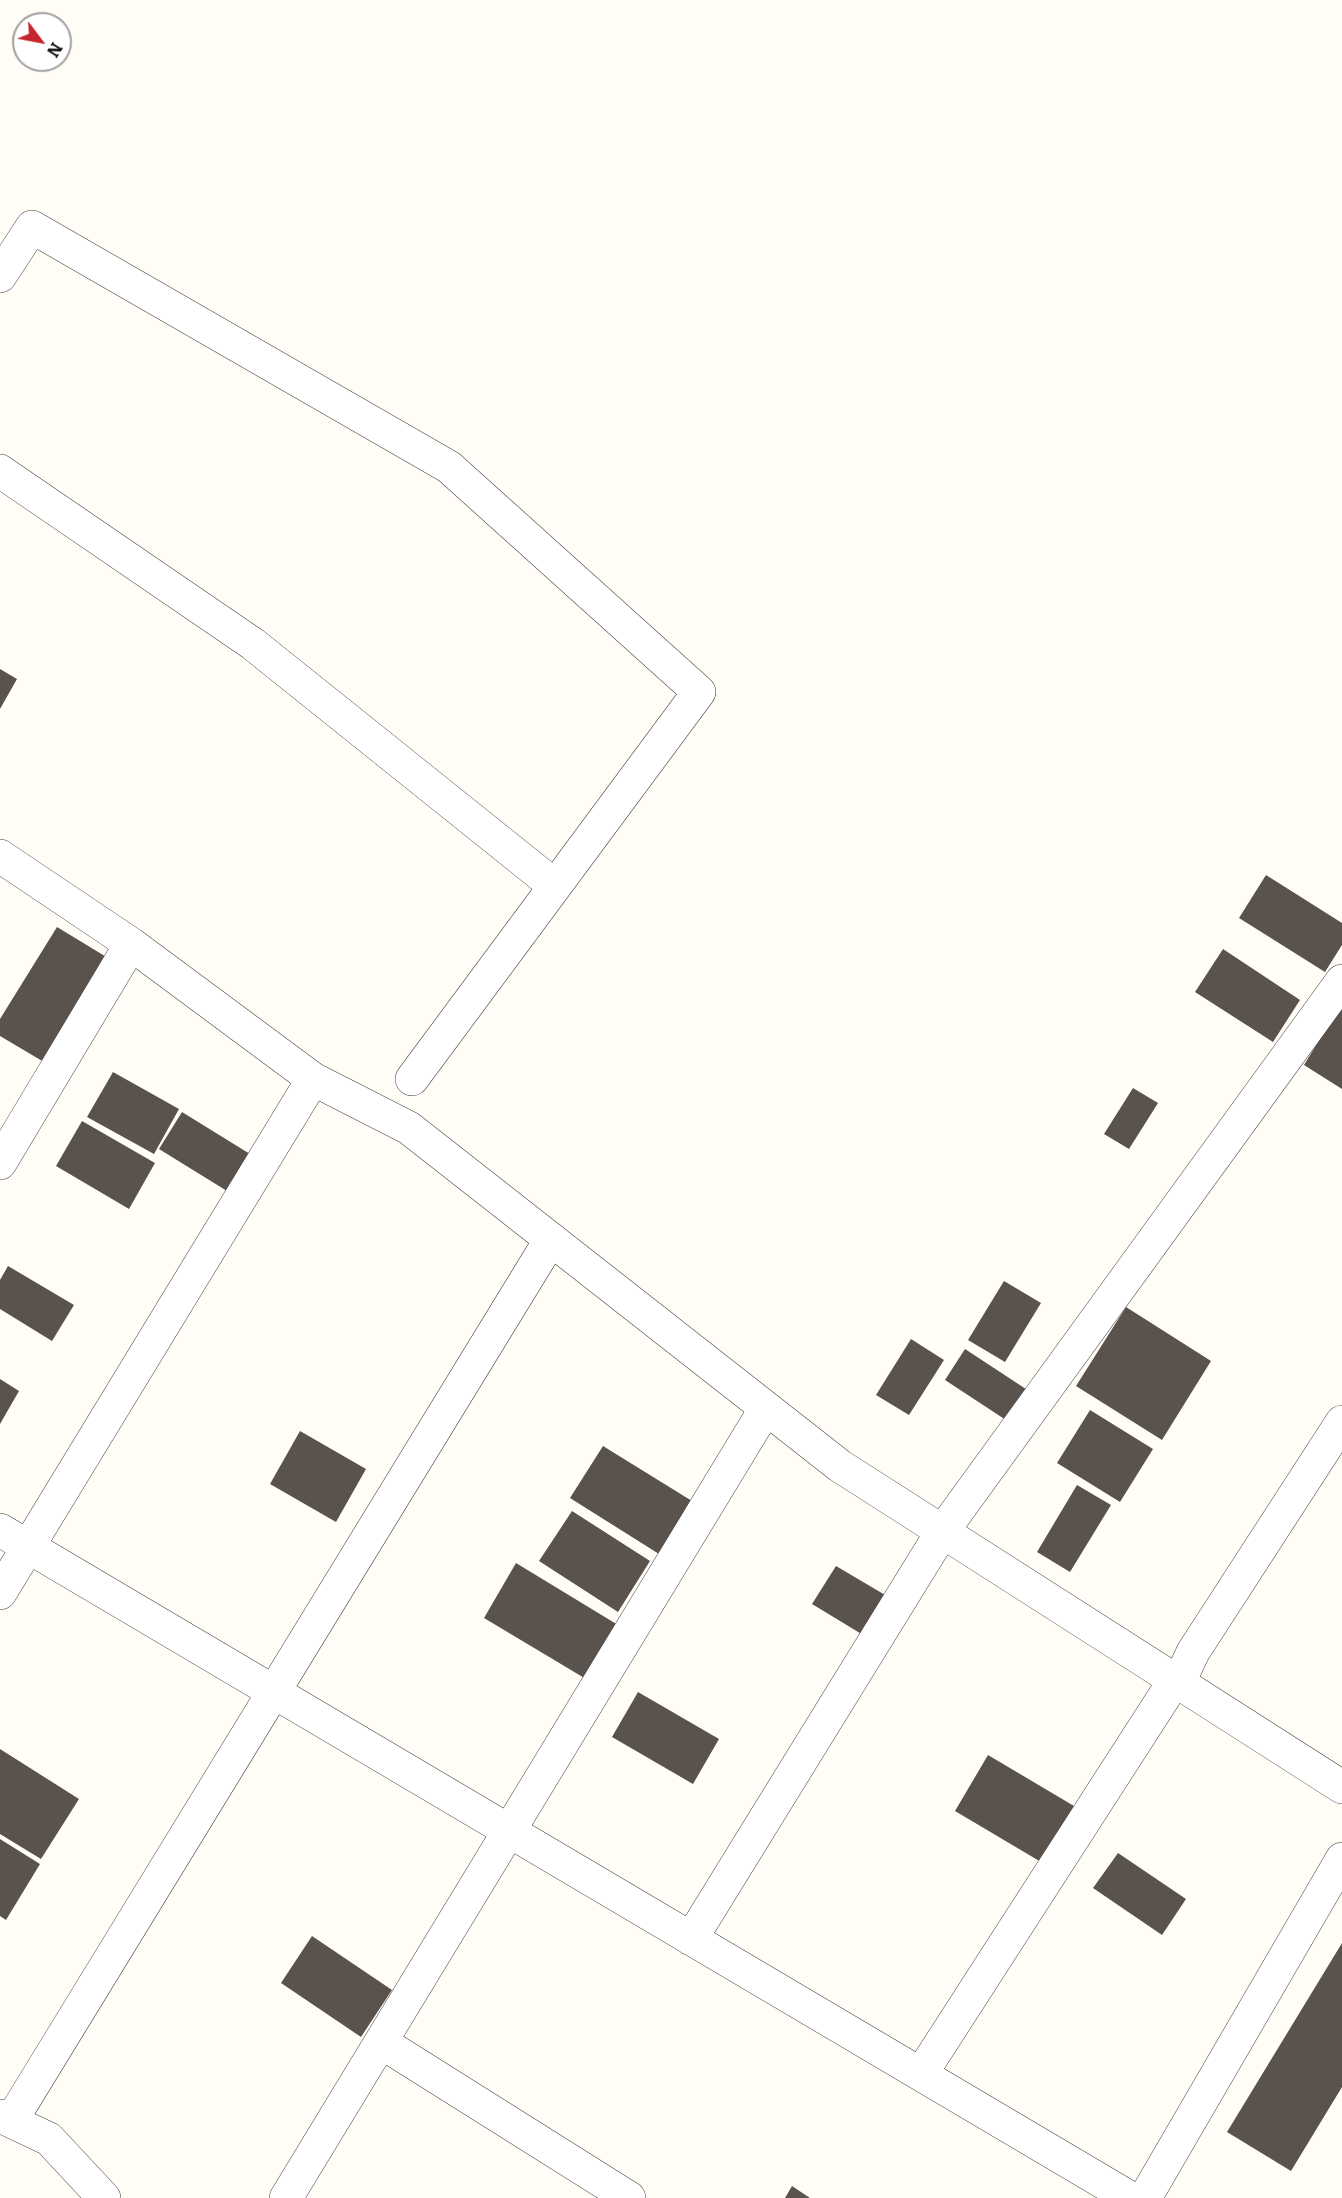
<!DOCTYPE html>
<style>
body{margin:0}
#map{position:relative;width:1342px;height:2198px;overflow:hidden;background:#fffdf5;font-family:Literata,serif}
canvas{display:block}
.north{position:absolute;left:12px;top:12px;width:60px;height:60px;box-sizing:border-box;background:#fff;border:2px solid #a0a0a0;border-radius:50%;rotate:122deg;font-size:16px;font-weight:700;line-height:24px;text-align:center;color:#111}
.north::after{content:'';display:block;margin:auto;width:21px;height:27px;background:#c4262e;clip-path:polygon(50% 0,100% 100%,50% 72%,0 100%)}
</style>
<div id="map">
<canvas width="1342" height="2198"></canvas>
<div class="north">N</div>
</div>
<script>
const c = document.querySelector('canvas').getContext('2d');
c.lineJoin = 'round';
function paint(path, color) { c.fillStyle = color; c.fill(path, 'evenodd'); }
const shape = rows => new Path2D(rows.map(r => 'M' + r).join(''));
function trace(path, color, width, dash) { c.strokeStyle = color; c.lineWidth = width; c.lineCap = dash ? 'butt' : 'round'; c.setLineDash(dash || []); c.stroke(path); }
const building = shape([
 [0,669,17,679,0,709],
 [1266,875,1342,923,1342,945,1325,972,1239,918],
 [57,927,113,961,49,1065,0,1036,0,1019],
 [1223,949,1300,1000,1273,1042,1195,992],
 [1342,1003,1342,1089,1304,1065],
 [113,1072,179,1109,154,1154,87,1117],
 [1133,1088,1158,1103,1129,1149,1104,1134],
 [182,1112,250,1154,227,1191,159,1149],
 [82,1121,155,1163,129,1209,56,1166],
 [8,1266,74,1305,52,1341,0,1309,0,1280],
 [1004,1281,1041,1303,1005,1362,968,1340],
 [1126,1307,1211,1361,1162,1440,1076,1386],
 [911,1339,944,1360,909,1415,876,1395],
 [965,1349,1032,1393,1012,1424,945,1380],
 [0,1379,19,1391,0,1424],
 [1090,1410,1153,1449,1120,1502,1057,1463],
 [300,1431,366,1469,336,1522,270,1484],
 [603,1446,692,1501,659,1554,570,1498],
 [1077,1485,1111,1505,1070,1572,1037,1552],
 [572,1511,650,1561,618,1612,539,1561],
 [516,1563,618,1625,586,1679,484,1618],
 [836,1566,897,1602,873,1641,812,1604],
 [638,1692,719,1739,693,1784,612,1737],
 [0,1749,79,1799,41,1859,0,1834],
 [988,1755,1074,1806,1041,1862,955,1811],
 [0,1839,40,1864,6,1920,0,1916],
 [1118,1853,1186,1899,1162,1935,1093,1888],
 [312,1936,392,1990,361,2037,281,1983],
 [1342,1943,1342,2087,1291,2171,1227,2132],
 [792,2186,810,2198,785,2198]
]);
const minor = shape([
 [0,276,32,227,449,467,699,692,412,1079],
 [0,471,253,644,555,886],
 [0,856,131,944,313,1079,409,1128,840,1466,1342,1787],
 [0,1163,131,944],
 [0,1530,1130,2198],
 [0,1593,313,1079],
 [691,1939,942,1532,1342,981],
 [381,2042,629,2198],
 [921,2074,1175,1680,1180,1680,1193,1652,1342,1422],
 [0,2116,49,2139,104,2198],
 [11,2121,551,1239],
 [286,2198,766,1408],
 [1145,2198,1342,1859]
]);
paint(building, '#5a524d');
trace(minor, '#444', 34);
trace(minor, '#fff', 33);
</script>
